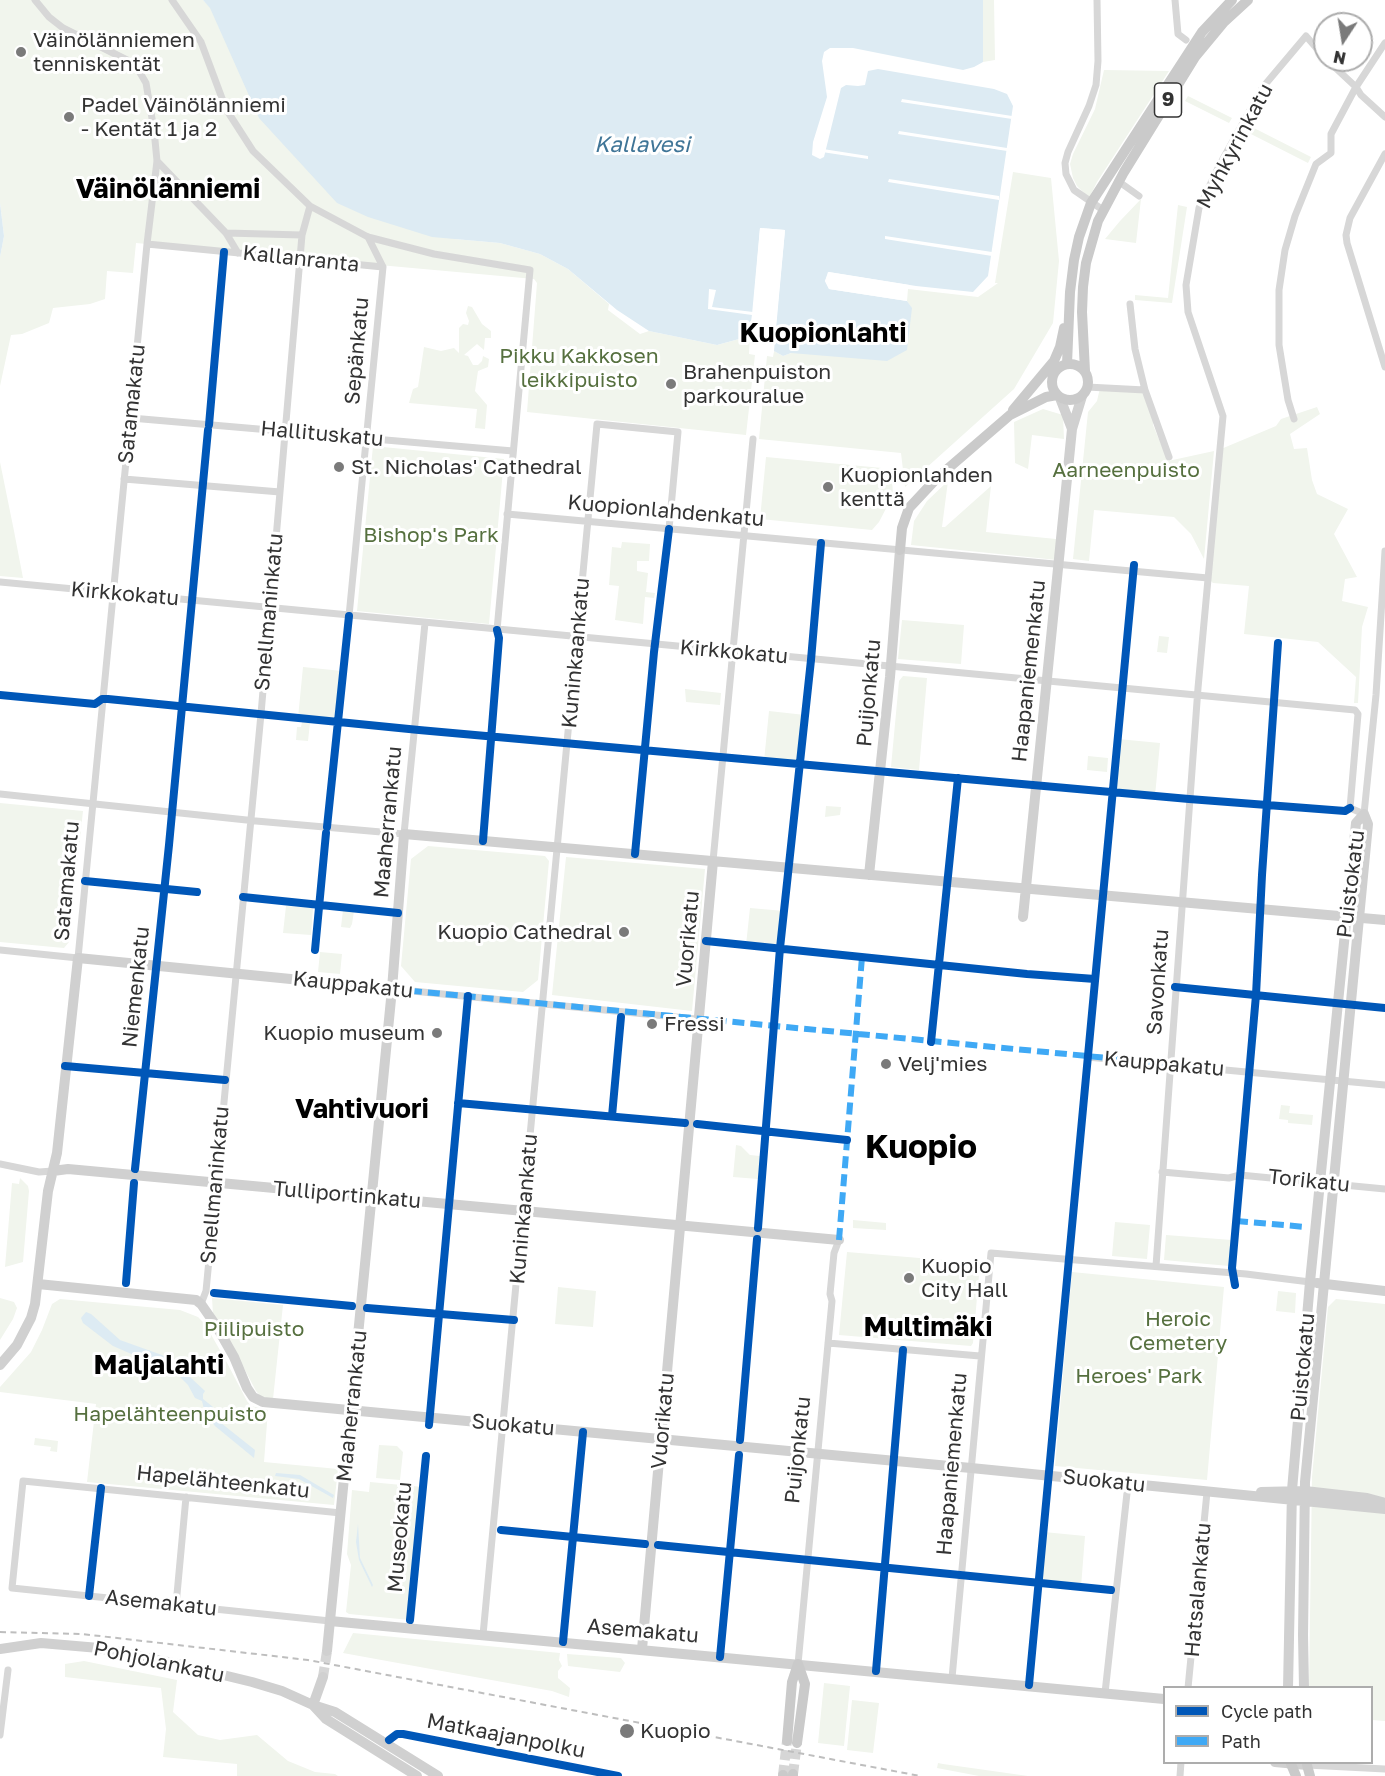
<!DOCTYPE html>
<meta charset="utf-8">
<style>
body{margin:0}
#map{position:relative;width:1385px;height:1776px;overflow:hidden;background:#fff;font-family:"Golos Text",sans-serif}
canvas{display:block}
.legend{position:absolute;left:1163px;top:1686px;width:210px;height:78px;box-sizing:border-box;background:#fff;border:2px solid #adadad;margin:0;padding:8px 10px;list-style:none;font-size:18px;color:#333}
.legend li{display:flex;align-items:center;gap:12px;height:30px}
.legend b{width:30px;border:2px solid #adadad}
.north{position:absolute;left:1313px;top:12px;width:60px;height:60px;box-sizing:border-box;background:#fff;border:2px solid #adadad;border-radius:50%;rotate:192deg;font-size:16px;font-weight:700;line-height:24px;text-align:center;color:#333}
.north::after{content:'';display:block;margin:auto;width:21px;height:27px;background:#7a7a7a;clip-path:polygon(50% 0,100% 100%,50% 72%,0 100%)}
</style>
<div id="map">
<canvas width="1385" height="1776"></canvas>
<ul class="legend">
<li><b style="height:8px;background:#0057b8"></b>Cycle path</li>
<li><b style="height:8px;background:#3fa9f5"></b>Path</li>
</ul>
<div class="north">N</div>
</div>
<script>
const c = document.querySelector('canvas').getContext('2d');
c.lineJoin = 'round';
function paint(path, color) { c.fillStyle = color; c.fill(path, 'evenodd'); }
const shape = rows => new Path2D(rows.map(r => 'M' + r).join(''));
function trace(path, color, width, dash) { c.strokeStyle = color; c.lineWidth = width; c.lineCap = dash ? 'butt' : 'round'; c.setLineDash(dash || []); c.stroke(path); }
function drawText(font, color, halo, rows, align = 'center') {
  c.font = font + ' "Golos Text",sans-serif'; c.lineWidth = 6; c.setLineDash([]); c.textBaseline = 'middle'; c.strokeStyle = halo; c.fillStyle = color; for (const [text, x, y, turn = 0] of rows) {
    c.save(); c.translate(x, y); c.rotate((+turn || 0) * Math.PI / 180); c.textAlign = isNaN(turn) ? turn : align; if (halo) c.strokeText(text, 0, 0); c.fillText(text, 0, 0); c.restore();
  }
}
const green = shape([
 [0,0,203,0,455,239,500,243,540,254,568,269,609,304,608,310,640,334,649,331,717,345,750,336,749,354,755,355,746,435,527,412,537,283,534,279,136,243,133,273,107,271,105,299,90,304,53,308,49,323,22,334,11,335,0,386,0,257,4,236,0,203],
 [983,0,994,0,995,60,983,62],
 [1104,70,1169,71,1097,182,1089,198,1077,186,1073,178,1070,164,1073,154,1095,109],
 [1188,96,1232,118,1229,123,1185,101],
 [1248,125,1311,157,1308,163,1245,131],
 [1013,172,1051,178,1059,261,1053,323,1014,389,905,487,901,453,759,439,767,356,773,357,774,351,783,356,912,309,907,301,908,289,978,297,998,283,995,283],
 [1141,199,1136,243,1105,239,1120,221],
 [1178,205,1187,207,1172,303,1135,300,1135,295,1168,298],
 [468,306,472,307,482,324,491,331,491,338,485,338,484,350,477,344,464,355,468,356,473,365,478,365,482,361,483,356,489,359,488,367,478,371,475,391,487,405,485,429,475,428,477,409,409,403,413,389,418,387,424,347,441,351,454,348,459,353,459,328,463,324,468,325,469,321,466,313],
 [1100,388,1145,390,1154,419,1153,425,1168,461,1214,451,1204,559,1191,534,1174,517,1094,510,1089,561,1073,559,1088,412,1097,401],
 [1317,407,1320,414,1290,434,1294,449,1307,448,1312,480,1317,494,1348,509,1334,534,1357,577,1345,579,1342,601,1368,607,1362,627,1358,703,1354,703,1356,677,1318,642,1244,634,1249,586,1213,583,1208,578,1221,449,1276,426,1281,419],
 [1043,409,1063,415,1064,439,1032,435,1028,469,1015,463,1014,422],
 [373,446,504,459,489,624,357,611],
 [766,457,882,468,892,478,893,495,879,522,872,530,760,519],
 [0,462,14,531,23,578,0,576],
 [948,481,942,527,945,527,991,486,986,532,1056,539,1057,560,911,545,914,521,927,501],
 [622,542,650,544,649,561,637,561,637,571,648,573,646,592,655,593,654,598,645,597,643,624,615,620,619,586,609,585,612,547,621,548],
 [902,620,964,625,961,664,898,659],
 [1159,636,1169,637,1167,653,1157,652],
 [303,667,342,671,338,722,298,718],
 [903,676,927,678,919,770,891,767,899,681],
 [685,689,721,693,720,705,686,702],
 [769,711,805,715,800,764,764,761],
 [302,722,310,723,308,741,296,740,297,727,301,727],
 [1118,739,1160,743,1155,796,1113,792],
 [1088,756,1108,758,1107,772,1087,770],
 [0,803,83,811,69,942,64,948,0,942],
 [826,806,841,807,840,815,825,817],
 [428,846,545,856,549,861,538,980,523,992,415,982,401,966,411,859],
 [566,857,705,869,692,1011,552,995],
 [286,906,313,908,311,935,283,933],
 [750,908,784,911,780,948,746,945],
 [343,910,354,911,352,924,350,928,341,927],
 [320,952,342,954,340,974,318,972],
 [1281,1105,1290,1106,1289,1113,1313,1115,1312,1125,1288,1123,1288,1120,1279,1119],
 [736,1145,741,1146,750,1155,760,1156,758,1179,733,1177],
 [20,1178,28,1186,29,1191,23,1262,5,1267,12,1183,19,1184],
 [853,1220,886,1223,886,1230,853,1228],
 [1115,1222,1150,1225,1147,1259,1112,1256],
 [1166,1235,1232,1240,1229,1266,1164,1260],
 [847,1252,980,1263,973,1343,971,1346,839,1335],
 [1072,1272,1224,1287,1207,1480,1055,1466],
 [558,1287,596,1291,593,1327,555,1324],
 [1278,1291,1296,1293,1295,1313,1276,1311],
 [0,1298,14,1302,17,1308,13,1319,0,1340],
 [212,1298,283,1305,273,1399,263,1399,256,1391,226,1334,213,1314],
 [60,1299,180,1310,198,1317,205,1324,225,1359,247,1401,251,1406,268,1410,264,1462,338,1469,334,1505,87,1482,96,1404,0,1392,0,1387,31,1352,42,1330,52,1304],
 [1336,1299,1385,1304,1385,1721,1372,1720,1372,1688,1309,1688,1312,1477,1328,1307],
 [35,1438,58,1441,57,1452,50,1451,51,1447,34,1445],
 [379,1445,397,1446,403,1452,400,1480,376,1478],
 [370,1482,423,1487,410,1620,349,1614,346,1612,351,1565,347,1554,352,1490,369,1492],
 [1044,1532,1085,1536,1081,1587,1040,1583],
 [353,1633,560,1653,559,1660,562,1666,558,1671,558,1678,570,1688,569,1697,552,1691,343,1653],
 [567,1654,621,1658,625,1663,620,1672,568,1666],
 [84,1661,177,1680,173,1712,198,1735,220,1740,257,1735,288,1761,315,1772,335,1774,338,1776,237,1776,237,1764,163,1757,166,1729,161,1688,65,1677,65,1664],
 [824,1683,850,1686,844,1746,818,1743],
 [852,1700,879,1703,873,1753,847,1750],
 [938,1763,943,1764,1028,1776,979,1776,937,1768]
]);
const water = shape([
 [203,0,983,0,983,62,974,67,963,70,853,48,830,48,824,52,822,61,827,97,813,142,812,155,820,159,824,157,841,88,846,85,858,86,865,85,868,71,878,69,994,89,1007,94,1013,106,988,276,973,292,916,286,829,272,825,281,829,289,907,301,912,308,907,350,887,361,791,353,783,356,774,351,785,230,760,228,750,336,717,345,649,331,617,310,568,269,540,254,500,243,432,237,368,217,337,203,259,118,210,8],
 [0,203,4,236,0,257],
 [86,1312,91,1314,120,1340,162,1355,177,1365,205,1391,203,1394,203,1399,213,1407,221,1423,255,1450,254,1458,215,1426,205,1413,202,1401,195,1398,188,1385,172,1369,152,1359,136,1356,113,1346,83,1323,81,1318],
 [276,1473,300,1475,334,1495,333,1498,299,1479,275,1476],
 [358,1524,360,1558,373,1585,372,1587,359,1560,356,1542]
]);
const pier = shape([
 [902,99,1012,116,1012,119,901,102],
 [899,131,1007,148,1007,151,898,134],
 [823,149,868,156,868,159,822,152],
 [889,179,999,196,999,200,888,182],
 [760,228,785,230,773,354,771,350,781,233,763,231,753,338,750,339,752,315,708,309,709,289,716,290,712,307,753,312],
 [885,236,992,252,992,256,885,239],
 [828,272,909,285,909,288,830,276,828,281,831,286,907,298,907,301,829,289,825,281]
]);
const secondaryTunnel = shape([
 [323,1677,327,1651]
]);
const primaryTunnel = shape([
 [793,1774,797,1743],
 [783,1775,787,1741]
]);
const street = shape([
 [172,0,201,42,226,109,253,151,310,206,368,237,434,254,530,270,497,630],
 [1097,0,1098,61,1096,85,1089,106,1068,152,1065,163,1066,174,1074,190,1103,210],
 [1175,0,1178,34,1186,40],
 [1385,43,1356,87,1361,95,1385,117],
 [1385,154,1350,218,1346,235,1347,243,1385,367],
 [157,161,226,233,238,253],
 [1118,181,1139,196],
 [226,233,302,235],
 [147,244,383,267],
 [1130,304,1135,349,1145,390],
 [1087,387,1145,390,1169,457],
 [131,418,513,451],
 [1294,419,1288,400,1279,345,1279,290,1285,250,1295,216,1316,164,1331,153,1331,134,1356,87,1327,60],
 [124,479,280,492],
 [507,514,1208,578],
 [0,582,1355,710,1358,714,1350,808,1364,814,1376,695,1385,551],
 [349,616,383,267,368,237],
 [0,794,256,821,404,834,425,623],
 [713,861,753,439],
 [0,950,78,958,147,244,157,161,154,130,146,83,139,71,127,60,63,28,49,17,35,0],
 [392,989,706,1020],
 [1087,1057,1385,1085],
 [0,1164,39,1172,53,1171],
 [1162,1172,1229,1178,1240,1175,1385,1189],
 [1156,1266,1198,688,1223,416,1188,312,1186,285,1199,208,1219,166,1263,87,1306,36,1325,58],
 [201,1304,206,1291,261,714,302,235,310,206],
 [828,1343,980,1356],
 [176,1605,186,1497],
 [330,1621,12,1588,23,1481,341,1513],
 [483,1635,597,424,678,432,669,529],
 [798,1664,832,1301,830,1294,834,1253,839,1240],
 [952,1678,991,1253,1246,1274,1310,1282],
 [1188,1688,1207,1492],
 [1105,1693,1128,1484],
 [0,1735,8,1670],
 [1307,1765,1385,1769],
 [1180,1776,1181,1762]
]);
const secondary = shape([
 [1060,398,1072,429],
 [869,875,890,677,900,550],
 [1023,917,1072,429,1082,396],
 [53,1171,68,1169,839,1240],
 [1317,1283,1385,1291],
 [38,1284,196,1300,201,1304,217,1327,234,1357,247,1388,253,1397,263,1402,971,1468,1385,1509],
 [0,1365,17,1345,31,1318,35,1304,48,1191,57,1153,78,958,392,989],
 [1261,1492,1305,1491,1367,1498,1385,1503],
 [330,1621,1164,1699],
 [0,1649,41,1643,99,1648,182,1665,252,1682,282,1691,313,1705,335,1712,438,1776],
 [642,1649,713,861],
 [327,1651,392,989,404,834,1385,920],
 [1288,1688,1292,1490,1310,1282,1356,823,1364,814,1368,824,1305,1482,1303,1635,1304,1688],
 [313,1705,326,1719,417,1776],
 [313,1705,323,1677],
 [1275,1762,1307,1765,1307,1762]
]);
const primary = shape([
 '1052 382a18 18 0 1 1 36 0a18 18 0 1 1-36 0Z',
 [1067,364,1070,292,1074,260,1079,237,1091,203,1202,32,1232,0],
 [1085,371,1082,312,1083,287,1086,263,1098,221,1124,172,1195,57,1224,22,1248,0],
 [1013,410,1054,361,1060,347,1064,328],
 [900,550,902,528,909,508,937,478,1010,415,1046,397,1057,395],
 [787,1741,792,1682,798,1664],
 [797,1743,805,1684,798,1664],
 [1291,1764,1296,1776],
 [1307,1765,1310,1776],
 [783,1776,783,1775],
 [793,1776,793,1774]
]);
const rail = shape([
 [0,1632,82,1634,308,1660,920,1776]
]);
const quiet = shape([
 [392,989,1170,1064],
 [1236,1221,1306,1227],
 [839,1240,862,957]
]);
const cycleway = shape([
 [209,425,224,252],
 [0,695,95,704,102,699,108,699,419,730,1189,799,1345,811,1350,808],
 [327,827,349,616],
 [483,841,499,638,497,630],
 [635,854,654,652,669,529],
 [85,881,197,892],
 [243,897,398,913],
 [706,941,1027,974,1095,979],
 [315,950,326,833],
 [1175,987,1385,1008],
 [931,1042,958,778],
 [65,1066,225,1080],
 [458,1103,685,1123],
 [612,1116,621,1017],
 [697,1124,847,1140],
 [135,1169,169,845,208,430],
 [758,1228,780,948,811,660,821,543],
 [126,1283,134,1183],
 [1235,1285,1232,1268,1256,995,1262,875,1278,643],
 [214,1293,352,1306],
 [367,1308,514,1320],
 [429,1425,468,996],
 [740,1440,757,1239],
 [501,1530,645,1544],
 [658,1545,1111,1590],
 [89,1596,101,1488],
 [410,1620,426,1456],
 [563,1642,583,1432],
 [720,1657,739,1455],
 [876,1671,903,1350],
 [1029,1685,1134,565],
 [389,1740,397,1734,403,1734,618,1776]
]);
const markers = [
 [21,52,6,"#7a7a7a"],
 [69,117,6,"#7a7a7a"],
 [671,384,6,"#7a7a7a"],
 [339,467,6,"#7a7a7a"],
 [828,487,6,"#7a7a7a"],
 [624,932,6,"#7a7a7a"],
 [652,1024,6,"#7a7a7a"],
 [437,1033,6,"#7a7a7a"],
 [886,1064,6,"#7a7a7a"],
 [909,1278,6,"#7a7a7a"],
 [627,1731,8,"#7a7a7a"]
];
const shields = [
 [1168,100,27]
];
const shieldNames = [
 ["9",1168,100]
];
const poiNames = [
 ["Väinölänniemen",33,40],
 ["tenniskentät",33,64],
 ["Padel Väinölänniemi",81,105],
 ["- Kentät 1 ja 2",81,129],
 ["Brahenpuiston",683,372],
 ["parkouralue",683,396],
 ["St. Nicholas' Cathedral",351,467],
 ["Kuopionlahden",840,475],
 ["kenttä",840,499],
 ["Kuopio Cathedral",612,932,"right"],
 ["Fressi",664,1024],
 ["Kuopio museum",425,1033,"right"],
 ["Velj'mies",898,1064],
 ["Kuopio",921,1266],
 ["City Hall",921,1290],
 ["Kuopio",640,1731]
];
const streetNames = [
 ["Myhkyrinkatu",1235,146,-62],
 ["Kallanranta",301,259,6],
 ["Sepänkatu",357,351,-85],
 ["Satamakatu",132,404,-84],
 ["Hallituskatu",322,434,5],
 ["Kuopionlahdenkatu",666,511,5],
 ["Kirkkokatu",125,594,5],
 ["Snellmaninkatu",269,612,-85],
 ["Kirkkokatu",734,652,5],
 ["Kuninkaankatu",576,653,-85],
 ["Haapaniemenkatu",1029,671,-84],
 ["Puijonkatu",869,693,-85],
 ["Maaherrankatu",388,822,-85],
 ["Satamakatu",67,881,-85],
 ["Puistokatu",1351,884,-83],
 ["Vuorikatu",688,939,-85],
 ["Savonkatu",1158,982,-86],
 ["Kauppakatu",353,985,6],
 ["Niemenkatu",136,987,-84],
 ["Kauppakatu",1164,1064,5],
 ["Torikatu",1309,1181,6],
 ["Snellmaninkatu",215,1185,-85],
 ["Tulliportinkatu",347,1195,5],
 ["Kuninkaankatu",524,1209,-85],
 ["Puistokatu",1303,1367,-85],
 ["Maaherrankatu",352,1406,-84],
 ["Vuorikatu",663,1421,-85],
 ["Suokatu",513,1425,5],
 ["Puijonkatu",798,1450,-84],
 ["Haapaniemenkatu",952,1464,-85],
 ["Suokatu",1104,1481,6],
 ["Hapelähteenkatu",223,1482,6],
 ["Museokatu",400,1537,-85],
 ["Hatsalankatu",1198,1590,-85],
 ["Asemakatu",161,1603,6],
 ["Asemakatu",643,1631,5],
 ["Pohjolankatu",159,1662,12],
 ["Matkaajanpolku",506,1736,11]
];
const parkNames = [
 ["Pikku Kakkosen",579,356],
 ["leikkipuisto",579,380],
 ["Aarneenpuisto",1126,470],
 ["Bishop's Park",431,535],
 ["Heroic",1178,1319],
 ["Cemetery",1178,1343],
 ["Piilipuisto",254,1329],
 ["Heroes' Park",1139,1376],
 ["Hapelähteenpuisto",170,1414]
];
const waterNames = [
 ["Kallavesi",642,145]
];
const districtNames = [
 ["Väinölänniemi",168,189],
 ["Kuopionlahti",823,333],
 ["Vahtivuori",362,1109],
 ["Multimäki",928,1327],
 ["Maljalahti",159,1365]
];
const townNames = [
 ["Kuopio",921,1148]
];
paint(green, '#f1f5ed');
paint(water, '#ddebf3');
paint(pier, '#fff');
trace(secondaryTunnel, '#d6d6d6', 10, [10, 5]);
trace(primaryTunnel, '#d6d6d6', 10, [10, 5]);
trace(street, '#d7d7d7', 7);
trace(secondary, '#d0d0d0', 10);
trace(primary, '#cacaca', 10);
trace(rail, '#bebebe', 2, [6, 4.5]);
trace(quiet, '#3fa9f5', 6, [12, 6]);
trace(cycleway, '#0057b8', 8);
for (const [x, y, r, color] of markers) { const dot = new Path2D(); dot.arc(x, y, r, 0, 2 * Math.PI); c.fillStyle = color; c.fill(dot); trace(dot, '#fff', 2); }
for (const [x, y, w] of shields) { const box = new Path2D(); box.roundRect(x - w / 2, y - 17, w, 34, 4.5); c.fillStyle = '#fff'; c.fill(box); trace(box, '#333', 1.5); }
drawText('bold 20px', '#333', null, shieldNames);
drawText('21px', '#333', '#fff', poiNames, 'left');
drawText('21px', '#333', '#fff', streetNames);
drawText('21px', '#56703f', '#fff', parkNames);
drawText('italic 22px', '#3f7597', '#fff', waterNames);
drawText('bold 27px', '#000', '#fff', districtNames);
drawText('bold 33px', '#000', '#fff', townNames);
</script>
